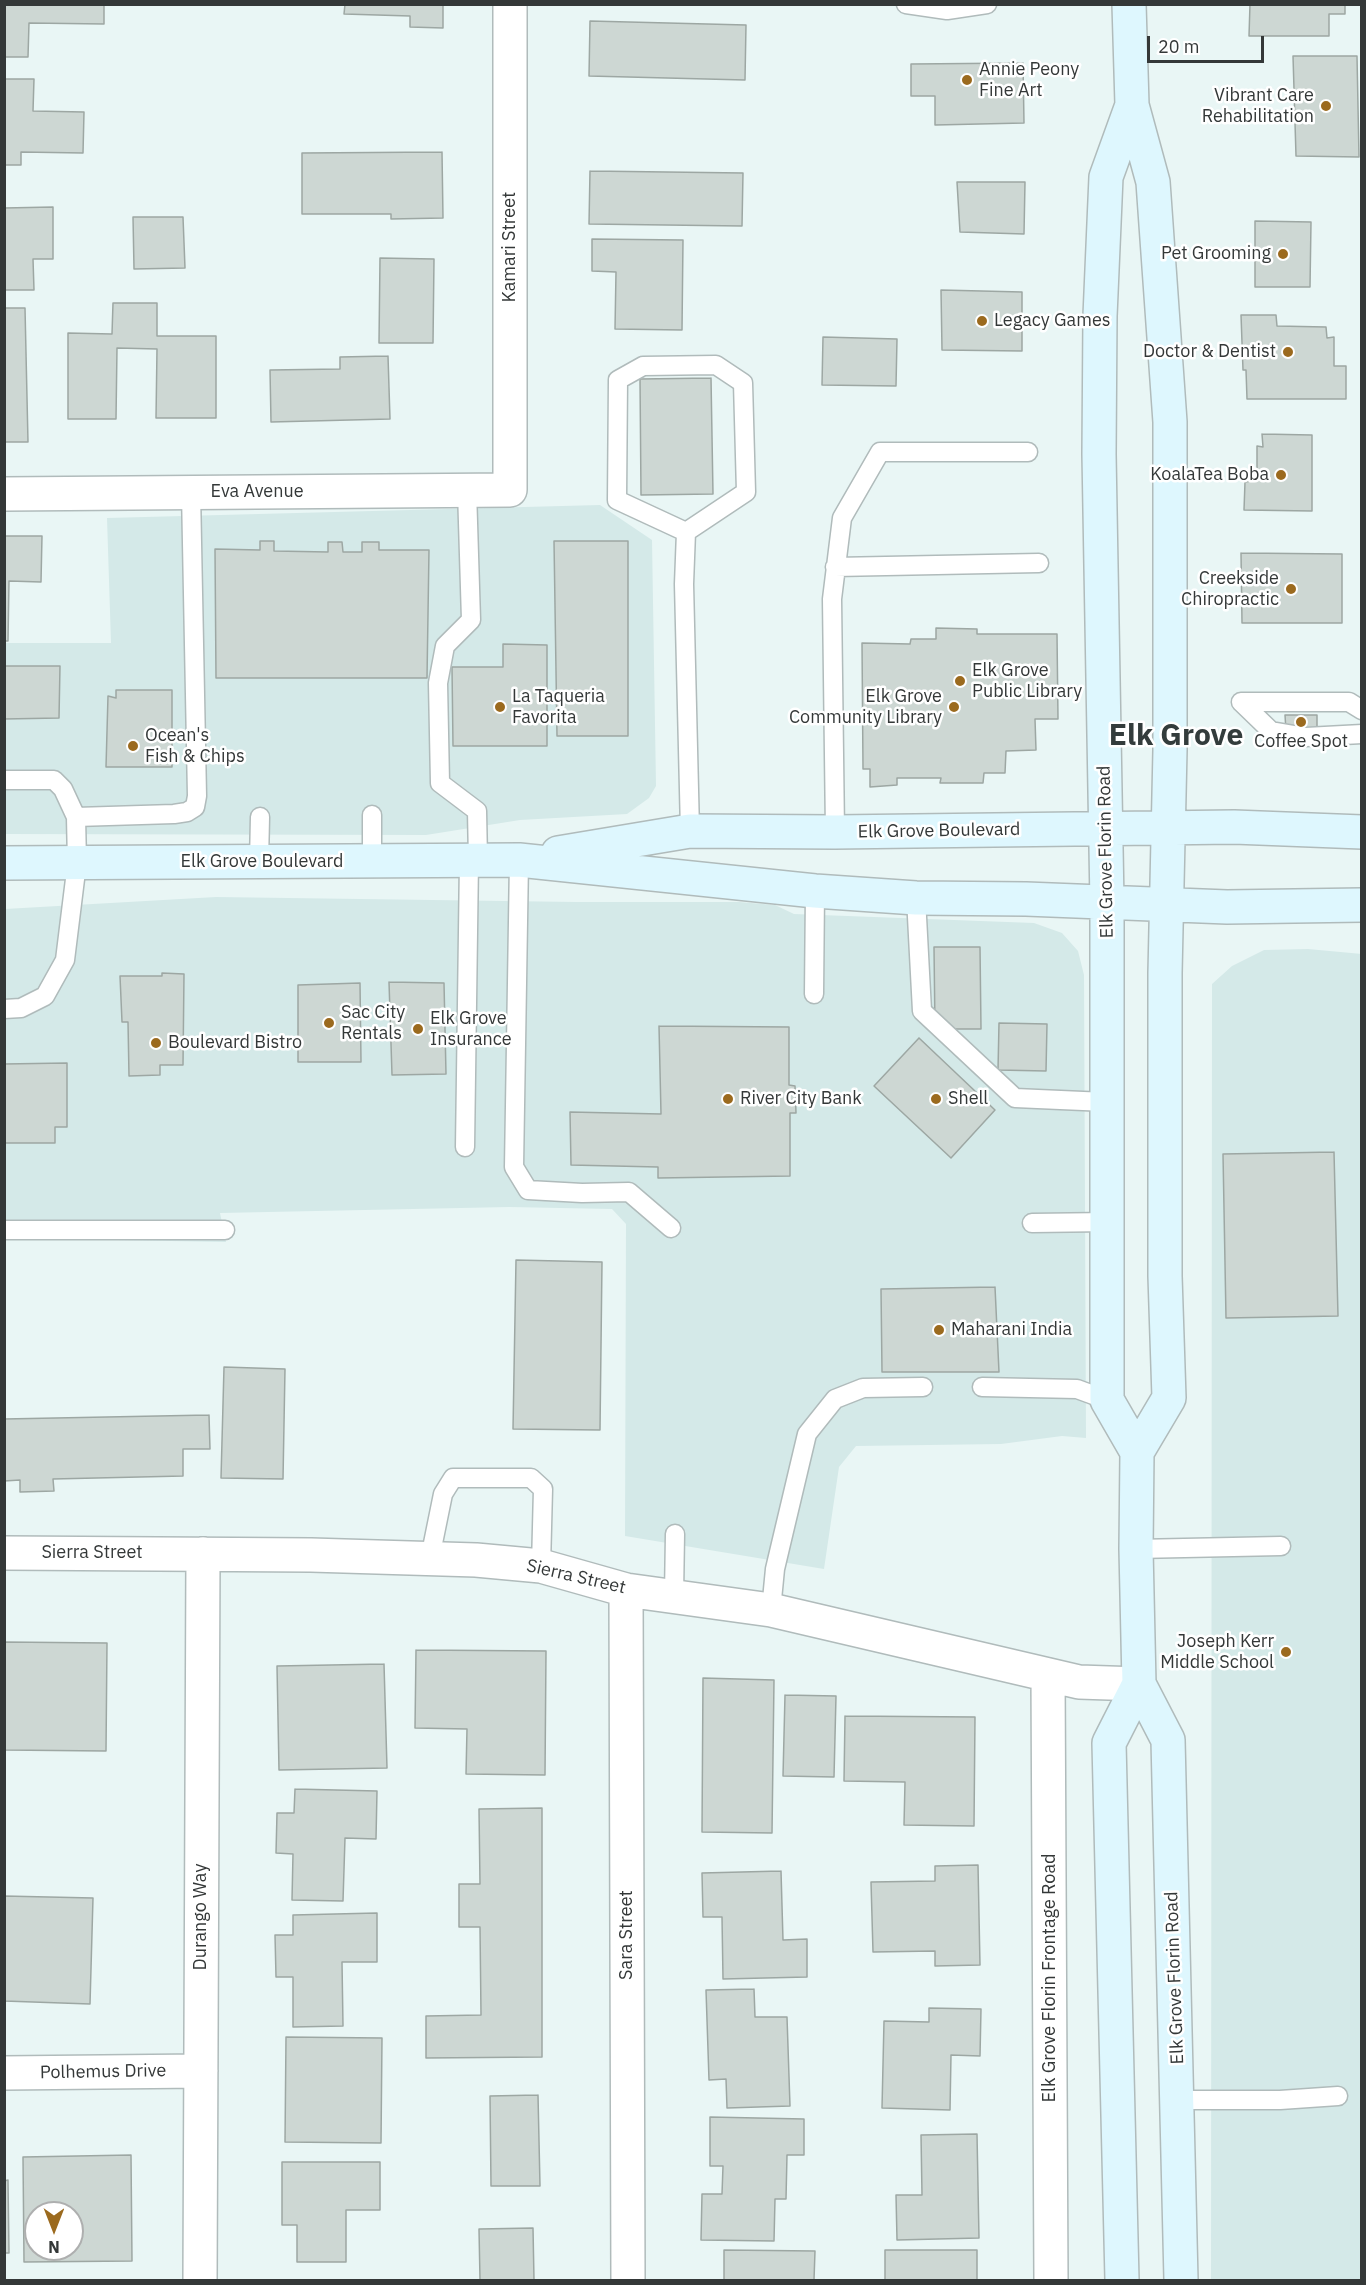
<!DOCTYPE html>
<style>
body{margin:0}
#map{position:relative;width:1366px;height:2285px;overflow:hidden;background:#e9f6f5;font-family:"IBM Plex Sans",sans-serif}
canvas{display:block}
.frame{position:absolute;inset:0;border:6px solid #343838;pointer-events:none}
.north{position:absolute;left:24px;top:2201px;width:60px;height:60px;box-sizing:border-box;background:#fff;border:2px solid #aeafaf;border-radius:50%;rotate:180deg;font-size:16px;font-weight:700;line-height:24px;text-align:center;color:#343838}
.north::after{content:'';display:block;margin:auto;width:21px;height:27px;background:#9b6a1e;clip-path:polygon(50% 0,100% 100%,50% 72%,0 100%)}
.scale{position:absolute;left:1147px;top:36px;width:117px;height:27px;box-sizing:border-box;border:3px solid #343838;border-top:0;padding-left:8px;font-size:18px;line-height:21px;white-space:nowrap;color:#343838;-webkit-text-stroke:4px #fff;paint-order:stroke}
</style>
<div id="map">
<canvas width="1366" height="2285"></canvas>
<div class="frame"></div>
<div class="north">N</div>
<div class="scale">20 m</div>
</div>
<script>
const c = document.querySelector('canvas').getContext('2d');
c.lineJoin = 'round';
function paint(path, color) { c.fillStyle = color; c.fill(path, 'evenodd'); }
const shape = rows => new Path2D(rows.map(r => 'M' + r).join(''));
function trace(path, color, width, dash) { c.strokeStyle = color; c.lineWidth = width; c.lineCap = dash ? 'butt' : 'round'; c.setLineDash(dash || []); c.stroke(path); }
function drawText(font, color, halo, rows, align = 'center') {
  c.font = font + ' "IBM Plex Sans",sans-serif'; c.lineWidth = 5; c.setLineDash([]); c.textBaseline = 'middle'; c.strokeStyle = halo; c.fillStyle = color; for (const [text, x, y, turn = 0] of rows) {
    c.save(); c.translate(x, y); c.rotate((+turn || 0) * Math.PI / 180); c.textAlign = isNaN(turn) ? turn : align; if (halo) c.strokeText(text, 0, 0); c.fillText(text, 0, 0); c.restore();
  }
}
const built = shape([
 [600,505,652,540,656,786,649,798,627,814,520,820,426,835,5,834,5,643,111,643,107,518],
 [216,897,576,902,739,902,775,905,794,914,1034,923,1062,933,1078,951,1084,975,1086,1438,1062,1436,1001,1444,856,1446,839,1467,824,1569,625,1536,626,1224,612,1209,509,1207,220,1213,226,1242,5,1238,5,909],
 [1308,949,1362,954,1361,2280,1211,2280,1212,984,1232,966,1264,950]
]);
const building = shape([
 [4,4,104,4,104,24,29,23,28,57,4,57,4,4],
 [345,4,443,4,443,28,410,27,410,16,344,14,345,4],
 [1250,4,1345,4,1345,14,1329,14,1329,36,1249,36,1250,4],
 [590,21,746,25,745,80,589,76,590,21],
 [1293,56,1357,56,1359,157,1296,156,1293,56],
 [1023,63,1024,123,935,125,935,96,911,96,911,64,1023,63],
 [4,79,34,79,33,111,84,112,83,153,21,152,21,165,4,165,4,79],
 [442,152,443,218,391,219,391,214,302,214,302,153,442,152],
 [590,171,743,173,742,226,589,224,590,171],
 [957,182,1025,182,1024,234,960,232,957,182],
 [53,207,53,259,33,259,34,290,4,290,4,208,53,207],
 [133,217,183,217,185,268,134,269,133,217],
 [1255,221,1311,222,1310,287,1255,287,1255,221],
 [592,239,683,240,682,330,615,329,616,272,592,271,592,239],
 [380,258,434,259,433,343,379,343,380,258],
 [941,290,1022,292,1022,351,942,350,941,290],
 [113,303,157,303,157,336,216,336,216,418,156,418,157,349,117,348,116,419,68,419,68,333,112,334,113,303],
 [4,308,25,308,28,442,4,442,4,308],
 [1241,315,1276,315,1277,326,1326,327,1327,338,1334,337,1334,366,1346,366,1346,399,1247,399,1246,370,1243,370,1241,315],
 [823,337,897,339,896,386,822,385,823,337],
 [388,356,390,419,271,422,270,370,340,369,340,357,388,356],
 [711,378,713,494,641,495,640,379,711,378],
 [1262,434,1312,435,1312,511,1244,510,1245,482,1251,481,1251,469,1257,469,1257,446,1263,447,1262,434],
 [4,536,42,536,41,582,9,581,8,641,4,641,4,536],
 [260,541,274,541,274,551,328,552,328,542,342,542,343,552,362,552,362,542,379,542,379,550,429,550,427,678,216,678,215,549,260,550,260,541],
 [554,541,628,541,628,736,557,736,554,541],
 [1241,553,1342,554,1342,623,1242,623,1241,553],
 [936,628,977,629,977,634,1057,634,1058,719,1035,719,1036,750,1006,751,1005,773,984,773,983,783,940,783,941,778,897,778,897,785,870,787,870,769,863,769,862,643,910,644,911,639,936,639,936,628],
 [503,644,547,645,547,746,453,746,452,667,503,667,503,644],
 [4,666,60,666,59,718,4,719,4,666],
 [116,690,172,690,172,767,106,767,108,696,116,698,116,690],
 [1285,715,1317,715,1317,730,1286,731,1285,715],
 [934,947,980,947,981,1029,935,1029,934,947],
 [162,973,184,974,183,1065,160,1065,160,1075,129,1076,128,1022,122,1022,120,976,162,976,162,973],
 [389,982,444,983,446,1074,392,1075,389,982],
 [360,983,361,1062,298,1062,298,985,360,983],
 [999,1023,1047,1024,1046,1071,998,1070,999,1023],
 [659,1026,789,1027,789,1085,795,1086,796,1113,790,1113,790,1176,658,1178,658,1167,571,1165,570,1112,661,1114,659,1026],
 [919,1038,995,1110,951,1158,874,1086,919,1038],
 [67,1063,67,1127,55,1127,55,1143,4,1143,4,1064,67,1063],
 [1334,1152,1338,1316,1226,1318,1223,1154,1334,1152],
 [516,1260,602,1262,600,1430,513,1429,516,1260],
 [995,1287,999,1372,882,1372,881,1289,995,1287],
 [224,1367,285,1369,283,1479,221,1478,224,1367],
 [209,1415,210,1449,183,1449,183,1476,53,1479,54,1491,20,1492,20,1480,4,1481,4,1419,209,1415],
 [4,1642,107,1643,106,1751,4,1750,4,1642],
 [416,1650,546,1651,545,1775,466,1774,467,1729,415,1728,416,1650],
 [384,1664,387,1768,279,1770,277,1666,384,1664],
 [703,1678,774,1680,772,1833,702,1832,703,1678],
 [785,1695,836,1696,834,1777,783,1776,785,1695],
 [845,1716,975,1717,974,1826,904,1825,905,1782,844,1781,845,1716],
 [295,1789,377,1791,376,1839,345,1838,343,1901,292,1900,293,1854,276,1853,277,1813,294,1813,295,1789],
 [542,1808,542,2057,426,2058,426,2016,481,2015,480,1927,459,1927,459,1884,480,1884,479,1809,542,1808],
 [978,1865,980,1965,935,1966,935,1951,873,1952,871,1882,935,1881,935,1866,978,1865],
 [781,1871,783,1940,807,1939,807,1977,723,1979,722,1917,703,1917,702,1873,781,1871],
 [4,1896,93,1898,90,2004,4,2001,4,1896],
 [377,1913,377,1962,342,1962,343,2026,293,2027,293,1977,276,1977,275,1935,293,1935,293,1915,377,1913],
 [754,1989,755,2017,787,2017,790,2106,727,2108,726,2079,709,2080,706,1990,754,1989],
 [929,2008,981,2009,980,2056,951,2055,950,2110,882,2108,884,2021,929,2022,929,2008],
 [286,2037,382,2038,381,2143,285,2142,286,2037],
 [538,2095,540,2186,491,2186,490,2096,538,2095],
 [710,2117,804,2119,804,2155,787,2155,786,2199,775,2199,774,2241,701,2240,702,2194,722,2194,723,2166,710,2166,710,2117],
 [977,2134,979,2238,897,2240,896,2195,922,2195,921,2135,977,2134],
 [131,2155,132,2261,24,2262,23,2157,131,2155],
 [36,2213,72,2213,72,2249,36,2249,36,2213],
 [282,2162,380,2162,380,2210,346,2210,346,2262,297,2262,297,2225,282,2225,282,2162],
 [8,2180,9,2253,4,2253,4,2181,8,2180],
 [533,2228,534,2280,480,2280,479,2229,533,2228],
 [724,2250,815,2251,814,2280,724,2280,724,2250],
 [885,2250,977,2250,977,2280,885,2280,885,2250]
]);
const service = shape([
 [906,4,947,10,987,4],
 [467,490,471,620,445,646,438,683,440,783,477,811,478,860],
 [686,532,617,500,618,380,643,366,716,365,743,383,746,492,686,532,684,584,690,831],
 [835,567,1039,563],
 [1241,702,1271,731,1306,737,1362,734],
 [1241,702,1349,702,1362,710],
 [4,780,54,780,63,789,76,817],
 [835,832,832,599,842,518,880,452,1028,452],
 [519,860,514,1167,528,1190,582,1193,629,1192,671,1228],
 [372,861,372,815],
 [259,862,260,817],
 [916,898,922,1011,1015,1098,1106,1102],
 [814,994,815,891],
 [4,1009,21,1008,45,996,65,960,77,863,76,817,174,814,187,812,195,807,197,796,191,492],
 [465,1147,469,860],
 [1032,1223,1109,1222],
 [4,1230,225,1230],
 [982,1387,1077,1389,1107,1400],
 [1136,1549,1281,1546],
 [430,1558,443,1494,453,1478,531,1478,543,1489,541,1566],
 [674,1595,675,1534],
 [771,1610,775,1569,807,1434,835,1399,863,1388,923,1387],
 [1179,2100,1280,2100,1338,2096]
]);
const minor = shape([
 [4,494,510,490,510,4],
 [4,1553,311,1555,476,1560,541,1566,626,1590,771,1610,1079,1682,1139,1684],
 [626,1590,628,2280],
 [1048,1675,1051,2280],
 [4,2073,201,2071],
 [200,2280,203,1554]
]);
const secondary = shape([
 [1129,4,1132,105,1153,182,1170,422,1170,750,1165,973,1165,1276,1169,1398,1137,1452,1136,1549,1139,1684,1168,1740,1181,2280],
 [1132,105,1106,177,1100,316,1099,454,1107,903,1107,1400,1137,1452],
 [558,853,690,831,835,832,1234,827,1362,832],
 [4,863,519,860,815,891,916,898,1026,899,1227,907,1362,905],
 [1122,2280,1109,1743,1139,1684]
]);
const markers = [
 [967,80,6,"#9b6a1e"],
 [1326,106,6,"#9b6a1e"],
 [1283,254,6,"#9b6a1e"],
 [982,321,6,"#9b6a1e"],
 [1288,352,6,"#9b6a1e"],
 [1281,475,6,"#9b6a1e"],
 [1291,589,6,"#9b6a1e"],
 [960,681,6,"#9b6a1e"],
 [500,707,6,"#9b6a1e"],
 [954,707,6,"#9b6a1e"],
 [1301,722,6,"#9b6a1e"],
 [133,746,6,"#9b6a1e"],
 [329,1023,6,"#9b6a1e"],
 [418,1029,6,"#9b6a1e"],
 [156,1043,6,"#9b6a1e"],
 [728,1099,6,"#9b6a1e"],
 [936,1099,6,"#9b6a1e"],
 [939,1330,6,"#9b6a1e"],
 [1286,1652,6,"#9b6a1e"]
];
const poiNames = [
 ["Annie Peony",979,70],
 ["Fine Art",979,91],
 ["Vibrant Care",1314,96,"right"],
 ["Rehabilitation",1314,117,"right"],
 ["Pet Grooming",1271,254,"right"],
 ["Legacy Games",994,321],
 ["Doctor & Dentist",1276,352,"right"],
 ["KoalaTea Boba",1269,475,"right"],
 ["Creekside",1279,579,"right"],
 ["Chiropractic",1279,600,"right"],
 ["Elk Grove",972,671],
 ["Public Library",972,692],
 ["La Taqueria",512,697],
 ["Favorita",512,718],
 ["Elk Grove",942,697,"right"],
 ["Community Library",942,718,"right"],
 ["Ocean's",145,736],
 ["Fish & Chips",145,757],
 ["Coffee Spot",1301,742,"center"],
 ["Sac City",341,1013],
 ["Rentals",341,1034],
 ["Elk Grove",430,1019],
 ["Insurance",430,1040],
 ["Boulevard Bistro",168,1043],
 ["River City Bank",740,1099],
 ["Shell",948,1099],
 ["Maharani India",951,1330],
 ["Joseph Kerr",1274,1642,"right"],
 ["Middle School",1274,1663,"right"]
];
const streetNames = [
 ["Kamari Street",510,247,-90],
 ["Eva Avenue",257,492],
 ["Elk Grove Boulevard",939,831,-1],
 ["Elk Grove Florin Road",1106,852,-91],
 ["Elk Grove Boulevard",262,862],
 ["Sierra Street",92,1553],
 ["Sierra Street",576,1577,13],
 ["Durango Way",201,1917,-90],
 ["Sara Street",627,1935,-90],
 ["Elk Grove Florin Frontage Road",1050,1978,-90],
 ["Elk Grove Florin Road",1175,1978,-92],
 ["Polhemus Drive",103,2072,-1]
];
const townNames = [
 ["Elk Grove",1176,736]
];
paint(built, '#d4e9e8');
paint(building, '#cdd7d3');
trace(building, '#9da7a3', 1.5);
trace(service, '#b0bbbb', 21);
trace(minor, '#b0bbbb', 36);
trace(secondary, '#b0bbbb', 36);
trace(service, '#fff', 18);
trace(minor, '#fff', 33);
trace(secondary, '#def7fe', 33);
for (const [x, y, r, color] of markers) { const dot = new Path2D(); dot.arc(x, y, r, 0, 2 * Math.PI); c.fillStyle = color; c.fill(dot); trace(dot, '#fff', 2); }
drawText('18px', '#343838', '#fff', poiNames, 'left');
drawText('18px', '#343838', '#fff', streetNames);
drawText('bold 30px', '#333c3c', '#fff', townNames);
</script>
